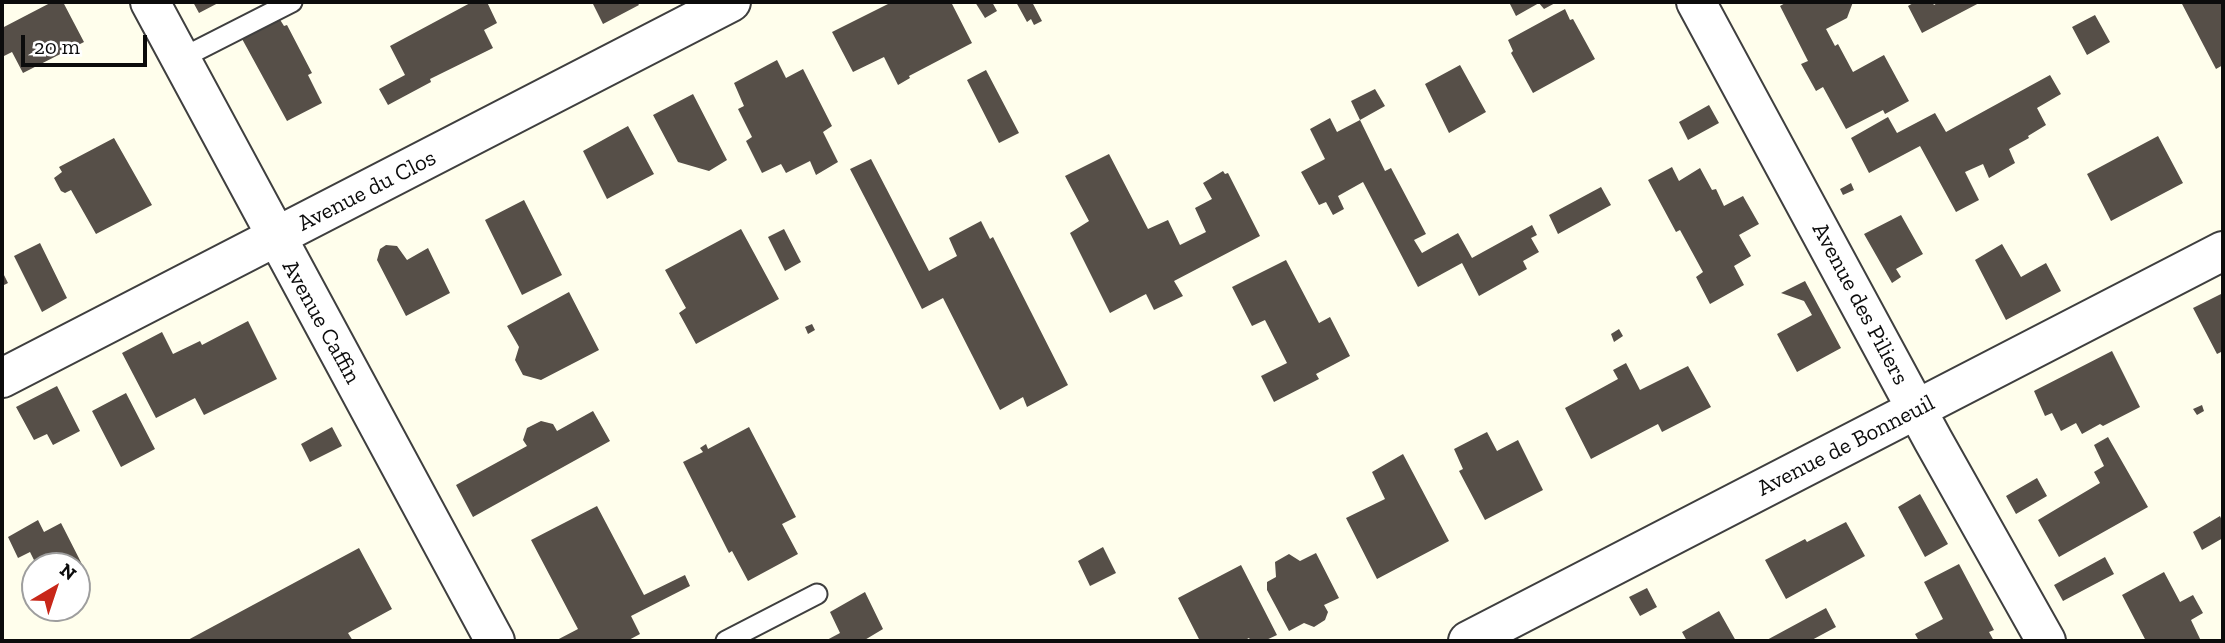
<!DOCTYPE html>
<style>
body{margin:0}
#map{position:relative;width:2225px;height:643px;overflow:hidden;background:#fffeec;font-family:"Zilla Slab",serif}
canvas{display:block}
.frame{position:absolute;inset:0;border:4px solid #0c0c0c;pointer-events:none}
.north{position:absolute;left:21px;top:552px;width:70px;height:70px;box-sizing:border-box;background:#fff;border:2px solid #9e9e9e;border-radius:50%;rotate:39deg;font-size:19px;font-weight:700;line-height:28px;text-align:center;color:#0c0c0c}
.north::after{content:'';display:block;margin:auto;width:24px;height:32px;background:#c82719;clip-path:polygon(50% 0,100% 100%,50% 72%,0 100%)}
.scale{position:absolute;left:21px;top:35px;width:126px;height:32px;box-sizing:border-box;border:4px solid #0c0c0c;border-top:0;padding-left:9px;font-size:21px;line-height:24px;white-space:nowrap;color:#0c0c0c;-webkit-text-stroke:5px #fff;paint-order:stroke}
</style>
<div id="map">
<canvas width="2225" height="643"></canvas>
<div class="frame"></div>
<div class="north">N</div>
<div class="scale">20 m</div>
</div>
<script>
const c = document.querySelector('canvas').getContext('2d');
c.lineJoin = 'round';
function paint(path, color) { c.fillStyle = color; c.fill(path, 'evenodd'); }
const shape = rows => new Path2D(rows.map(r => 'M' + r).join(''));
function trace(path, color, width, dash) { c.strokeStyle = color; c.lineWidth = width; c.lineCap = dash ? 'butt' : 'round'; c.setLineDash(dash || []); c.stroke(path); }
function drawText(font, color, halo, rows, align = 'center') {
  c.font = font + ' "Zilla Slab",serif'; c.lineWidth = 7; c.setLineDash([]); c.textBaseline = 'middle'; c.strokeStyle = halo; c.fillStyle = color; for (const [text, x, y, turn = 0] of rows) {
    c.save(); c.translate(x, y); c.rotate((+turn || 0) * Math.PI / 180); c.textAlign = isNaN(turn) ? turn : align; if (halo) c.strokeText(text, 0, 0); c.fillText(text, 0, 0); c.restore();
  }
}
const building = shape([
 [52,2,63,2,84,42,23,73,12,52,2,57,2,28],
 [193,2,220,2,199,13],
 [472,2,487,2,497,23,484,30,493,48,430,79,431,82,388,105,379,89,405,75,390,46],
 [592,2,637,2,639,5,603,24],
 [892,2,951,2,972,43,909,76,910,78,898,85,884,57,853,72,832,32],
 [975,2,992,2,997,11,985,18],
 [1016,2,1032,2,1042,21,1034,25,1031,19,1027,22],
 [1509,2,1557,2,1544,9,1539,3,1516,16],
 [1787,2,1853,2,1847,18,1826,29,1835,46,1838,44,1853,72,1884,55,1909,101,1885,114,1883,110,1846,129,1823,87,1816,91,1801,64,1808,61,1780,6],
 [1915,2,1932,2,1934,5,1939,2,1981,2,1922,33,1908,6],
 [2181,2,2223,2,2223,65,2216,69],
 [1565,9,1570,20,1573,19,1595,59,1533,93,1511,53,1513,51,1508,40],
 [2095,15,2110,42,2087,55,2072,27],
 [279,18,284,26,287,25,312,73,308,75,322,103,287,121,241,37],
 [777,60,786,78,803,69,832,126,823,132,838,162,816,175,810,161,786,173,781,164,762,173,746,141,752,137,738,109,744,106,734,83],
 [1460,65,1486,112,1449,133,1425,84],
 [986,70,1019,133,999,143,967,80],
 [2050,75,2061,94,2037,108,2046,125,2028,136,2029,138,2009,149,2015,163,1989,178,1983,164,1965,172,1979,200,1956,212,1920,146,1869,173,1851,138,1888,117,1897,133,1935,113,1946,132],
 [1375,89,1385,106,1360,120,1351,101],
 [693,94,727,160,709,171,678,162,653,115],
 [1709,105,1719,123,1688,140,1679,122],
 [1330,118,1337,132,1360,120,1385,171,1391,168,1426,234,1414,240,1422,253,1458,233,1472,258,1532,225,1537,235,1531,238,1539,252,1523,261,1527,269,1479,296,1462,263,1418,287,1363,182,1338,196,1344,209,1333,215,1326,202,1319,205,1301,172,1325,159,1310,129],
 [628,126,654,174,607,199,583,151],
 [2158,136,2183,183,2111,221,2087,174],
 [114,138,152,205,96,234,71,190,65,193,61,191,54,178,62,172,59,167],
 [1109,154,1148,229,1168,220,1180,245,1206,232,1195,208,1212,199,1203,183,1223,171,1225,174,1228,173,1260,236,1174,281,1183,296,1154,310,1146,294,1110,313,1070,233,1089,221,1065,176],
 [871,159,929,271,957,256,949,238,981,221,990,239,993,237,1068,385,1027,407,1023,397,1000,410,943,298,922,309,891,248,850,169],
 [1672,167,1679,181,1700,168,1712,190,1716,189,1724,206,1743,196,1759,224,1739,235,1751,256,1734,266,1744,285,1710,304,1696,277,1703,272,1680,230,1676,232,1648,180],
 [1851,183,1854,190,1843,195,1840,189],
 [1601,187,1611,205,1558,234,1549,215],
 [524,200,562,275,522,295,485,220],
 [1901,215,1923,254,1896,269,1901,277,1892,283,1864,234],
 [741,229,779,299,696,344,679,313,686,308,665,270],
 [784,229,801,262,785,271,768,237],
 [40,243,67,298,42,312,14,256],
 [2002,244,2021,277,2046,263,2061,291,2006,320,1975,260],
 [386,245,397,246,407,260,428,248,450,293,406,316,377,260,380,249],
 [1286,260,1319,323,1330,317,1350,356,1316,374,1319,379,1274,402,1261,376,1287,363,1265,320,1252,326,1232,287],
 [2,271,8,283,2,286],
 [1805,281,1841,348,1797,372,1777,334,1812,315,1804,301,1781,293],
 [569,292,599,350,541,380,523,375,515,360,519,347,507,326],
 [2223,293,2223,351,2217,354,2193,308],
 [248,321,277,379,204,415,195,398,156,418,122,353,162,332,173,354,200,341,202,345],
 [812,324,815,330,808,334,805,327],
 [1619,329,1623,336,1614,342,1611,334],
 [2112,351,2140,407,2103,426,2100,424,2082,434,2076,423,2061,431,2052,413,2045,416,2034,391],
 [1626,363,1640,390,1688,366,1711,407,1662,432,1658,424,1591,459,1565,408,1618,379,1613,370],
 [57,386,80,431,53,445,47,434,34,440,16,407],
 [126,393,155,449,121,467,92,411],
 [2202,405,2204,411,2197,415,2193,409],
 [593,411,610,441,473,517,456,485,527,446,523,440,527,428,541,421,553,424,557,431],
 [332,427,342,446,310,462,301,444],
 [749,427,796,517,782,524,798,554,748,581,732,551,729,553,683,462,703,452,700,448,706,444,708,449],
 [1487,432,1497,451,1518,440,1543,490,1485,520,1459,471,1463,469,1454,449],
 [2108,437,2148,507,2059,557,2038,520,2100,483,2094,472,2104,466,2094,445],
 [1403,454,1449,541,1377,579,1346,518,1385,499,1372,472],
 [2037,478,2047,496,2016,514,2006,496],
 [1920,494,1948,544,1925,557,1898,507],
 [597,506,644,595,685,575,690,586,631,616,640,634,627,641,555,641,578,629,531,540],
 [2220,516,2223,523,2223,538,2202,550,2193,532],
 [38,520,44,532,61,523,89,578,77,584,77,566,37,566,30,552,18,558,8,537],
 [1846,522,1865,556,1786,599,1765,560,1805,539,1807,542],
 [1103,547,1116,573,1090,586,1078,561],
 [359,548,392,609,348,633,353,641,186,641],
 [1316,553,1339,598,1324,605,1328,612,1325,620,1314,627,1304,623,1289,631,1267,590,1267,582,1276,577,1275,562,1289,554,1300,561],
 [2105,557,2114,574,2063,601,2054,585],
 [1959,564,1994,630,1989,632,1994,641,1919,641,1915,634,1943,619,1924,582],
 [1241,565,1277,635,1264,641,1251,641,1249,638,1243,641,1200,641,1178,598],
 [2164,572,2180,602,2193,595,2203,613,2191,620,2201,641,2146,641,2122,595],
 [1647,588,1657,607,1640,616,1629,597],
 [865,592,883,629,863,641,825,641,840,633,830,612],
 [1826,608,1836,627,1810,641,1765,641],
 [1719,611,1736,641,1687,641,1682,632]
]);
const lane = shape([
 [180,59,292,2],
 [726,641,817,594]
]);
const street = shape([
 [150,2,495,641],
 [1696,2,1933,440,2046,641],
 [2,378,731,2],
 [1468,641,2223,251]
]);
const streetNames = [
 ["Avenue du Clos",367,191,-27],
 ["Avenue des Piliers",1860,304,62],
 ["Avenue Caffin",321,322,61],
 ["Avenue de Bonneuil",1846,446,-27]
];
paint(building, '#564f48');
trace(lane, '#3f3f3f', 23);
trace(street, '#3f3f3f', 42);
trace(lane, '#fff', 19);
trace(street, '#fff', 38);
drawText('23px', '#0c0c0c', '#fff', streetNames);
</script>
